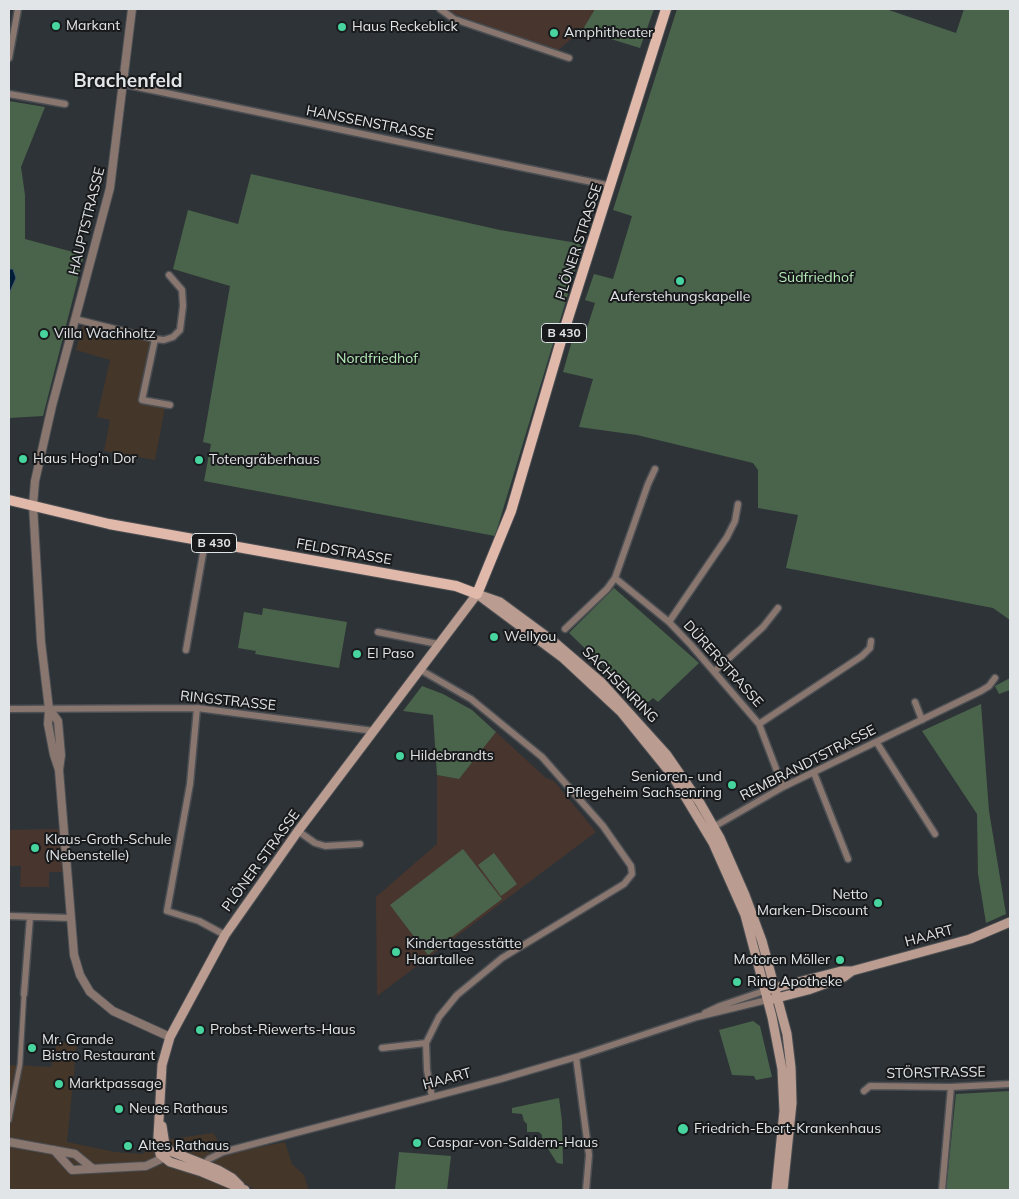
<!DOCTYPE html>
<meta charset="utf-8">
<style>
body{margin:0}
#map{position:relative;width:1019px;height:1199px;overflow:hidden;background:#2e3337;font-family:Mulish,sans-serif}
canvas{display:block}
.frame{position:absolute;inset:0;border:10px solid #e2e5e7;pointer-events:none}
</style>
<div id="map">
<canvas width="1019" height="1199"></canvas>
<div class="frame"></div>
</div>
<script>
const c = document.querySelector('canvas').getContext('2d');
c.lineJoin = 'round';
function paint(path, color) { c.fillStyle = color; c.fill(path, 'evenodd'); }
const shape = rows => new Path2D(rows.map(r => 'M' + r).join(''));
function trace(path, color, width, dash) { c.strokeStyle = color; c.lineWidth = width; c.lineCap = dash ? 'butt' : 'round'; c.setLineDash(dash || []); c.stroke(path); }
function drawText(font, color, halo, rows, align = 'center') {
  c.font = font + ' Mulish,sans-serif'; c.lineWidth = 4; c.setLineDash([]); c.textBaseline = 'middle'; c.strokeStyle = halo; c.fillStyle = color; for (const [text, x, y, turn = 0] of rows) {
    c.save(); c.translate(x, y); c.rotate((+turn || 0) * Math.PI / 180); c.textAlign = isNaN(turn) ? turn : align; if (halo) c.strokeText(text, 0, 0); c.fillText(text, 0, 0); c.restore();
  }
}
const commercial = shape([
 [83,324,150,341,139,402,165,407,155,460,104,451,110,420,97,417,110,360,76,350],
 [57,1042,77,1043,67,1142,115,1152,142,1154,164,1140,213,1133,226,1154,285,1142,292,1164,304,1175,309,1190,255,1190,243,1182,237,1190,9,1190,9,1065,51,1067]
]);
const education = shape([
 [447,9,595,9,583,29,557,51,452,13],
 [496,732,546,778,554,781,596,832,377,996,376,897,437,844,437,775,459,779],
 [61,829,62,872,49,872,49,887,20,887,21,866,9,866,9,830]
]);
const green = shape([
 [595,9,654,9,640,48,585,31,583,29],
 [677,9,886,9,956,33,964,9,1010,9,1010,620,993,608,786,568,798,515,758,508,758,470,753,463,637,435,579,427,593,379,563,372,573,337,579,338,584,330,586,331,595,303,585,300,594,274,613,279,632,216,613,210],
 [9,101,45,107,21,167,25,195,25,239,84,255,43,416,9,418],
 [251,174,500,230,583,244,495,536,204,481,211,444,203,442,230,286,173,269,188,210,238,224],
 [614,588,699,663,658,702,653,698,641,708,622,684,569,633],
 [263,608,347,622,339,668,255,654,256,651,238,648,244,612,262,615],
 [1010,678,1010,690,999,694,995,686],
 [422,686,443,694,472,710,496,732,459,779,437,775,433,715,403,711],
 [981,704,989,811,1006,914,986,923,978,874,977,814,922,731],
 [463,849,502,899,428,955,390,905],
 [494,853,517,884,501,896,478,865],
 [753,1021,760,1026,772,1077,756,1080,754,1076,732,1075,719,1030],
 [1010,1091,1010,1190,946,1190,956,1094],
 [559,1098,562,1121,563,1164,557,1163,547,1147,542,1146,542,1135,539,1132,527,1132,527,1124,524,1121,522,1114,512,1113,512,1108],
 [399,1152,451,1156,447,1190,395,1190]
]);
const water = shape([
 [9,269,13,269,16,278,9,294,9,269]
]);
const pedestrian = shape([
 [9,1120,20,1064,24,994]
]);
const minor = shape([
 [440,9,454,19,569,58],
 [9,58,18,9],
 [123,84,611,186],
 [9,94,65,104],
 [75,319,155,339,164,340,173,337,180,330,183,306,182,290,169,275],
 [155,339,142,400,170,405],
 [615,578,669,622,691,645,759,724,783,787],
 [669,622,727,537,735,521,738,504],
 [565,629,607,589,615,578,648,484,655,469],
 [378,632,438,644],
 [186,650,205,542],
 [419,669,471,699,542,757,603,826,631,866,632,874,624,884,502,958,457,995,439,1017,426,1043,427,1070,432,1097],
 [716,670,763,627,778,608],
 [915,702,922,720],
 [197,708,190,784,167,911,199,921,225,935],
 [9,709,197,708,374,731],
 [759,724,862,656,870,648,871,641],
 [877,743,935,834],
 [814,773,848,859],
 [710,829,783,787,981,691,989,686,995,678],
 [298,831,315,843,325,846,360,844],
 [9,916,71,918],
 [24,994,30,917],
 [705,1013,720,1006,764,991],
 [382,1048,426,1043],
 [576,1057,589,1155,586,1190],
 [864,1091,870,1086,951,1087,1010,1084],
 [204,1165,209,1159,223,1152,501,1079,576,1057,697,1017,767,1000],
 [942,1190,951,1087]
]);
const tertiary = shape([
 [49,709,58,721,61,755,59,770,74,955,80,975,90,992,113,1011,170,1037],
 [59,770,54,755,48,724,49,709,41,642,33,505,35,481,52,406,110,188,132,9],
 [9,1142,75,1154,92,1168],
 [54,1150,72,1170,146,1166,163,1158,165,1154]
]);
const secondary = shape([
 [477,594,500,602,553,641,602,683,667,755,700,803,720,838,745,895,762,941,787,1034,791,1068,792,1103,783,1190],
 [481,597,563,658,621,712,672,775,713,843,745,915,772,1017,782,1069,784,1111,776,1190],
 [771,989,841,971,852,971,970,939,1010,922],
 [773,999,808,990,844,977,852,971],
 [162,1126,165,1145,170,1151,218,1170,232,1178,240,1186],
 [245,1190,202,1172,170,1162,160,1154,158,1137,162,1065,170,1037,225,935,298,831,477,594]
]);
const primary = shape([
 [9,500,109,524,456,586,477,594,511,511,563,334,666,9]
]);
const markers = [
 [56,26,5,"#47d49e"],
 [342,27,5,"#47d49e"],
 [554,33,5,"#47d49e"],
 [680,281,5,"#47d49e"],
 [44,334,5,"#47d49e"],
 [23,459,5,"#47d49e"],
 [199,460,5,"#47d49e"],
 [494,637,5,"#47d49e"],
 [357,654,5,"#47d49e"],
 [400,756,5,"#47d49e"],
 [732,785,5,"#47d49e"],
 [35,848,5,"#47d49e"],
 [878,903,5,"#47d49e"],
 [396,952,5,"#47d49e"],
 [840,960,5,"#47d49e"],
 [737,982,5,"#47d49e"],
 [200,1030,5,"#47d49e"],
 [32,1048,5,"#47d49e"],
 [59,1084,5,"#47d49e"],
 [119,1109,5,"#47d49e"],
 [683,1129,6,"#47d49e"],
 [417,1143,5,"#47d49e"],
 [128,1146,5,"#47d49e"]
];
const shields = [
 [564,333,45],
 [214,543,45]
];
const shieldNames = [
 ["B 430",564,333],
 ["B 430",214,543]
];
const poiNames = [
 ["Markant",66,26],
 ["Haus Reckeblick",352,27],
 ["Amphitheater",564,33],
 ["Auferstehungskapelle",680,297,"center"],
 ["Villa Wachholtz",54,334],
 ["Haus Hog'n Dor",33,459],
 ["Totengräberhaus",209,460],
 ["Wellyou",504,637],
 ["El Paso",367,654],
 ["Hildebrandts",410,756],
 ["Senioren- und",722,777,"right"],
 ["Pflegeheim Sachsenring",722,793,"right"],
 ["Klaus-Groth-Schule",45,840],
 ["(Nebenstelle)",45,856],
 ["Netto",868,895,"right"],
 ["Marken-Discount",868,911,"right"],
 ["Kindertagesstätte",406,944],
 ["Haartallee",406,960],
 ["Motoren Möller",830,960,"right"],
 ["Ring Apotheke",747,982],
 ["Probst-Riewerts-Haus",210,1030],
 ["Mr. Grande",42,1040],
 ["Bistro Restaurant",42,1056],
 ["Marktpassage",69,1084],
 ["Neues Rathaus",129,1109],
 ["Friedrich-Ebert-Krankenhaus",694,1129],
 ["Caspar-von-Saldern-Haus",427,1143],
 ["Altes Rathaus",138,1146]
];
const streetNames = [
 ["HANSSENSTRASSE",370,123,11],
 ["HAUPTSTRASSE",87,221,-76],
 ["PLÖNER STRASSE",579,242,-72],
 ["FELDSTRASSE",344,552,10],
 ["DÜRERSTRASSE",723,664,48],
 ["SACHSENRING",620,685,45],
 ["RINGSTRASSE",228,701,6],
 ["REMBRANDTSTRASSE",808,763,-27],
 ["PLÖNER STRASSE",261,861,-54],
 ["HAART",929,936,-15],
 ["STÖRSTRASSE",936,1073,-1],
 ["HAART",447,1079,-15]
];
const parkNames = [
 ["Südfriedhof",816,278],
 ["Nordfriedhof",377,359]
];
const districtNames = [
 ["Brachenfeld",128,81]
];
paint(commercial, '#45362a');
paint(education, '#48352e');
paint(green, '#4a644b');
paint(water, '#021e37');
trace(water, '#455a6c', 1);
trace(pedestrian, '#4b4f53', 7);
trace(minor, '#4b4f53', 9);
trace(tertiary, '#4b4f53', 10);
trace(secondary, '#4b4f53', 11);
trace(primary, '#4b4f53', 12);
trace(pedestrian, '#89766f', 4.5);
trace(minor, '#89766f', 6);
trace(tertiary, '#89766f', 8);
trace(secondary, '#bb9c90', 9);
trace(primary, '#e1b9aa', 10);
for (const [x, y, r, color] of markers) { const dot = new Path2D(); dot.arc(x, y, r, 0, 2 * Math.PI); c.fillStyle = color; c.fill(dot); trace(dot, '#181a1c', 2); }
for (const [x, y, w] of shields) { const box = new Path2D(); box.roundRect(x - w / 2, y - 9.5, w, 19, 4); c.fillStyle = '#181a1c'; c.fill(box); trace(box, '#e2e5e7', 1); }
drawText('bold 12px', '#e2e5e7', null, shieldNames);
drawText('14px', '#e2e5e7', '#181a1c', poiNames, 'left');
drawText('14px', '#e2e5e7', '#181a1c', streetNames);
drawText('14px', '#b6ecb8', '#181a1c', parkNames);
drawText('bold 19px', '#e2e5e7', '#181a1c', districtNames);
</script>
